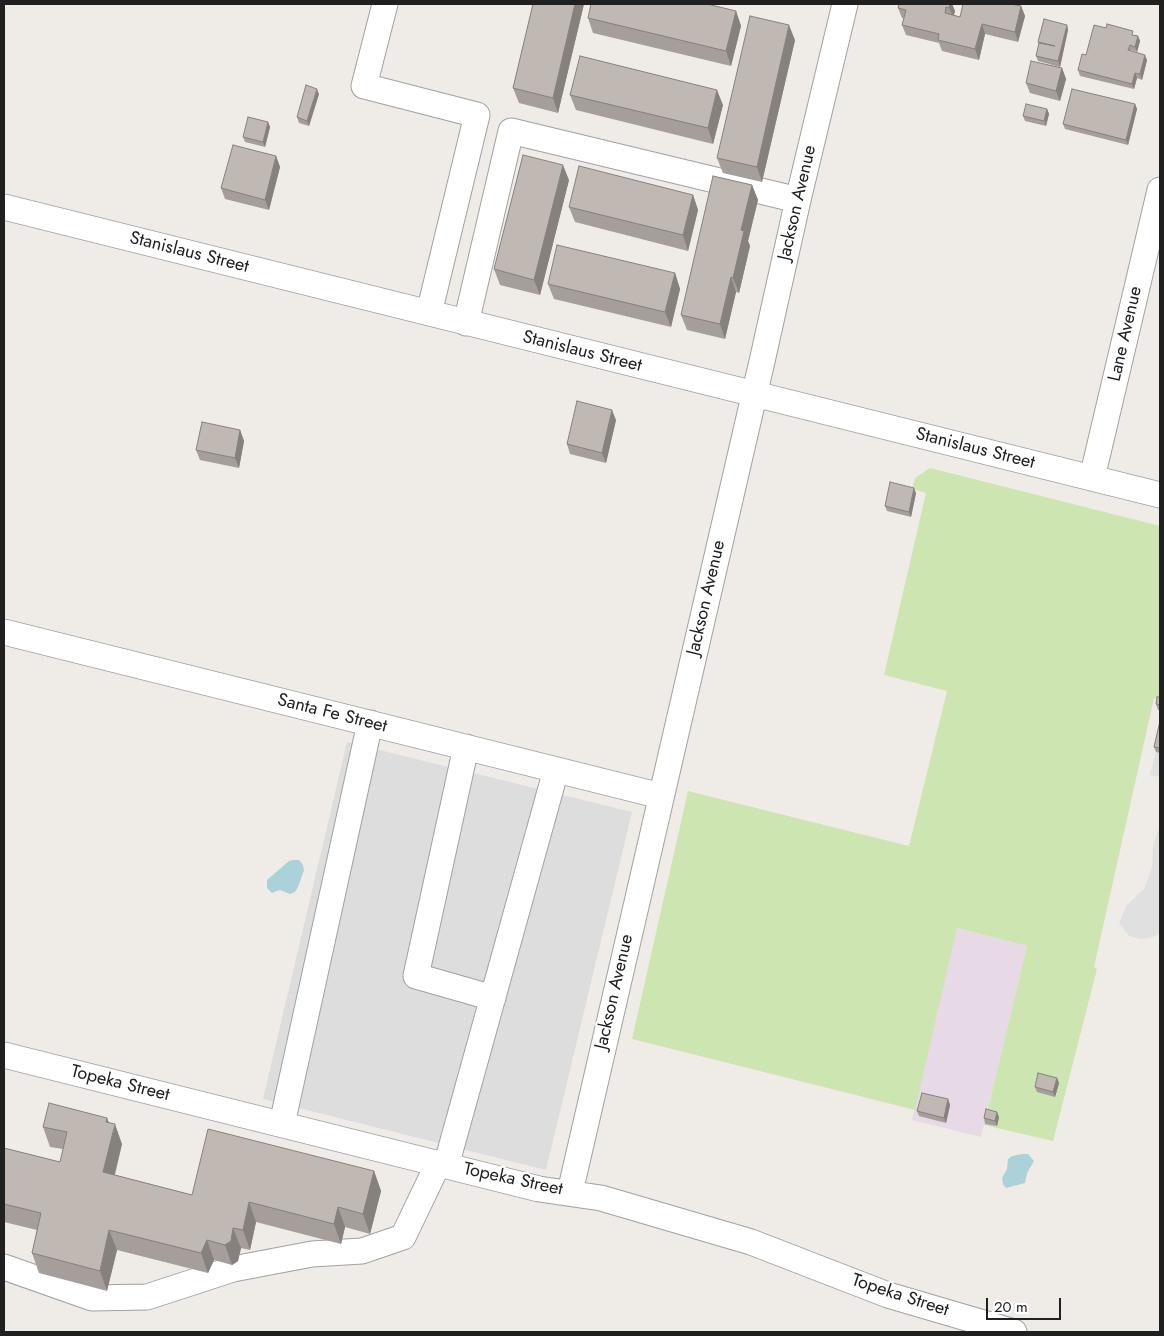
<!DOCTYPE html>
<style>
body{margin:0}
#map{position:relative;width:1164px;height:1336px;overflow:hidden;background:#efece7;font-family:Jost,sans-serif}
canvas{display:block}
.frame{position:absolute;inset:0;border:5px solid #202020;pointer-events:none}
.scale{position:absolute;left:986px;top:1298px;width:75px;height:22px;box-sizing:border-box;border:2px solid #202020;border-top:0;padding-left:6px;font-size:15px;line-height:18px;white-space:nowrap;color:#202020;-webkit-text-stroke:4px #fff;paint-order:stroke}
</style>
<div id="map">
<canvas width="1164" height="1336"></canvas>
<div class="frame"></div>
<div class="scale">20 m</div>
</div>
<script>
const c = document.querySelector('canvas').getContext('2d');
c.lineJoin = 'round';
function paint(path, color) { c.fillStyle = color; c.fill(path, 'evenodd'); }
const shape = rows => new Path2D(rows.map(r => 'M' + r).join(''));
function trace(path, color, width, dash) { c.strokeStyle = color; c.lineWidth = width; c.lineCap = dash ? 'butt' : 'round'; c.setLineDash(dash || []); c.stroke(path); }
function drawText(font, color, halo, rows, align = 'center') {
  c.font = font + ' Jost,sans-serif'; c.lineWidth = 4.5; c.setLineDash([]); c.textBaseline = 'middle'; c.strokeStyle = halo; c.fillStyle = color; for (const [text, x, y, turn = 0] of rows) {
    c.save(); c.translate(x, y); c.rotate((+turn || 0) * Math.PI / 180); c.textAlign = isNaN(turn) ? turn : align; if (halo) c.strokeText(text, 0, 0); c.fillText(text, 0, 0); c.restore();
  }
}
const residential = shape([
 [347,742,632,812,546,1170,263,1099]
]);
const industrial = shape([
 [956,928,1027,946,981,1137,912,1120]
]);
const grass = shape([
 [930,468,1160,526,1160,699,1154,698,1094,967,1097,969,1053,1141,984,1125,1027,946,957,928,915,1110,632,1039,688,791,909,846,947,691,884,675,926,493,912,489,915,478]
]);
const parking = shape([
 [1156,752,1160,753,1160,777,1150,775],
 [1160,824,1160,933,1153,937,1141,939,1129,936,1119,923,1126,906,1144,889,1152,867,1153,846]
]);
const water = shape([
 [293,860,299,860,303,865,304,870,298,887,295,892,290,894,280,890,272,893,267,888,267,880,289,861],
 [1022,1154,1028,1154,1034,1161,1027,1173,1025,1183,1006,1188,1003,1184,1002,1178,1007,1169,1008,1159,1012,1156]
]);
const minor = shape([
 [385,4,364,86,477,115,429,313],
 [4,207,1160,495],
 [466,323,511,131,798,200],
 [1092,478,1160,190],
 [4,632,661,796],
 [466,747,416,976,493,998],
 [4,1055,539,1189,601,1198,751,1242,888,1295,1014,1332],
 [282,1124,370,723],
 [446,1166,556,770],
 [570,1192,763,357,798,200,845,4],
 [4,1267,92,1298,147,1297,233,1269,312,1254,362,1251,403,1237,438,1164]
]);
const wall = shape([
 [533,4,584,4,558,113,519,103,513,88],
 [899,4,952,4,955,11,954,15,960,17,1021,6,1025,16,1018,42,985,34,979,60,942,51,939,43,906,35,902,25,904,18,902,18,898,8],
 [736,11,741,26,731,66,593,33,588,18],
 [1067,25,1068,30,1060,67,1038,61,1036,56,1039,44,1038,42],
 [1135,35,1138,36,1140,41,1137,52,1131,50,1131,51,1147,60,1142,80,1137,78,1134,89,1080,76,1078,70],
 [795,40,762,182,723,173,717,158],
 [1062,68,1066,79,1060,101,1030,93,1026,83],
 [319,94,309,126,299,123,297,117],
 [570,95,723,105,713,144,576,110],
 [1135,104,1137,109,1128,145,1065,129,1063,124],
 [1047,109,1049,114,1046,126,1025,121,1023,116],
 [268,122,270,127,265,147,245,142,243,137],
 [276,156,280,167,269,210,225,199,221,188],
 [569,180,540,295,500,285,494,269],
 [752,185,758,200,748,241,750,246,739,293,736,292,725,339,687,330,681,315],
 [693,195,698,210,688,251,575,222,569,207],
 [675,273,680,289,671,327,554,299,548,284],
 [616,420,606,463,570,454,567,444],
 [240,430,244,441,239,468,200,460,196,450],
 [916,493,911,517,887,511,885,506],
 [1160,697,1160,710,1158,710,1156,704],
 [1160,721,1160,753,1156,752,1154,747],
 [1057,1078,1059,1083,1055,1097,1037,1092,1035,1087],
 [948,1099,950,1105,946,1123,919,1116,917,1111],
 [999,1117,997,1126,985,1124,984,1118],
 [107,1118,109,1123,122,1144,115,1175,192,1195,374,1171,381,1191,370,1234,345,1227,341,1244,256,1222,250,1250,241,1248,238,1261,232,1265,214,1260,208,1273,117,1250,107,1291,39,1273,32,1253,37,1230,4,1222,4,1148,60,1162,63,1149,50,1147,43,1127]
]);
const shadedWall = shape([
 [575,4,584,4,558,113,553,98],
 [948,4,952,4,955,11,953,18],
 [1021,6,1025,16,1018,42,1015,32],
 [736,11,741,26,731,66,726,51],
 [982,24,985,34,979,60,975,49],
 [789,25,795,40,762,182,757,167],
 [1067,25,1068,30,1060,67,1058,61],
 [1138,36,1140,41,1137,52,1135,47],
 [1145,55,1147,60,1142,80,1140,74],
 [1062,68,1066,79,1060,101,1056,91],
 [1135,73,1137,78,1134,89,1132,84],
 [317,89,319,94,309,126,307,121],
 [717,90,723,105,713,144,708,128],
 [1135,104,1137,109,1128,145,1126,140],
 [1047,109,1049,114,1046,126,1044,121],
 [268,122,270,127,265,147,263,142],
 [276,156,280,167,269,210,265,200],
 [563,165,569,180,540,295,534,280],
 [752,185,758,200,748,241,750,246,739,293,733,278,741,230],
 [693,195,698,210,688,251,683,235],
 [675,273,680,289,671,327,665,312],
 [731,277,736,292,725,339,720,324],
 [612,410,616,420,606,463,602,453],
 [240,430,244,441,239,468,235,458],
 [914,488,916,493,911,517,909,512],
 [1057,1078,1059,1083,1055,1097,1053,1092],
 [948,1099,950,1105,946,1123,944,1118],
 [997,1112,999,1117,997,1126,995,1121],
 [107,1118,113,1134,115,1124,122,1144,110,1192,103,1172],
 [374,1171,381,1191,370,1234,363,1214],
 [249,1202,256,1222,250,1250,243,1230],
 [338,1207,345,1227,341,1244,334,1224],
 [233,1228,241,1248,238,1261,232,1265,225,1245],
 [109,1230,117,1250,107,1291,100,1271],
 [207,1240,214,1260,208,1273,201,1253]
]);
const building = shape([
 [533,4,575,4,553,98,513,88,533,4],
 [591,4,707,4,736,11,726,51,588,18,591,4],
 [899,4,950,4,949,8,946,7,945,13,960,17,963,4,1011,4,1021,6,1015,32,982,24,975,49,938,40,939,34,902,25,906,10,898,8,899,4],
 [750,16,789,25,757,167,717,158,750,16],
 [1044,19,1067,25,1058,61,1036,56,1039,43,1055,46,1038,42,1044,19],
 [1107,24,1133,31,1132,35,1138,36,1135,47,1130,45,1128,50,1145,55,1140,74,1135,73,1132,84,1078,70,1082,54,1086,55,1094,25,1106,28,1107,24],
 [580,56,717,90,708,128,570,95,580,56],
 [1031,61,1062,68,1056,91,1026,83,1031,61],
 [306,85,317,89,307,121,297,117,306,85],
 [1072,89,1135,104,1126,140,1063,124,1072,89],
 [1026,104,1047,109,1044,121,1023,116,1026,104],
 [248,117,268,122,263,142,243,137,248,117],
 [233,145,276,156,265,200,221,188,233,145],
 [523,155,563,165,534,280,494,269,523,155],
 [579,166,693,195,683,235,569,207,579,166],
 [713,176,752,185,741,230,744,231,733,278,731,277,720,324,681,315,713,176],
 [557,245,675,273,665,312,548,284,557,245],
 [577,401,612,410,602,453,567,444,577,401],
 [202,422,240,430,235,458,196,450,202,422],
 [890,482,914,488,909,512,885,506,890,482],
 [1157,697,1160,697,1160,705,1156,704,1157,697],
 [1160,721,1160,748,1154,747,1160,721],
 [1038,1073,1057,1078,1053,1092,1035,1087,1038,1073],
 [922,1093,948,1099,944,1118,917,1111,922,1093],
 [49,1103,107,1118,106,1122,115,1124,103,1172,192,1195,208,1129,374,1171,363,1214,338,1207,334,1224,249,1202,243,1230,233,1228,231,1241,225,1245,207,1240,201,1253,109,1230,100,1271,32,1253,41,1213,4,1204,4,1148,60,1162,67,1132,43,1127,49,1103],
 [986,1109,997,1112,995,1121,984,1118,986,1109]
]);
const streetNames = [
 ["Jackson Avenue",798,203,-77],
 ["Stanislaus Street",189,253,14],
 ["Lane Avenue",1126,334,-77],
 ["Stanislaus Street",582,352,14],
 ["Stanislaus Street",975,449,14],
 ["Jackson Avenue",707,598,-77],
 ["Santa Fe Street",332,714,14],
 ["Jackson Avenue",615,992,-77],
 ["Topeka Street",120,1084,14],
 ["Topeka Street",513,1180,12],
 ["Topeka Street",900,1296,18]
];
paint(residential, '#dedddd');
paint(industrial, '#e8d9e6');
paint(grass, '#cde5b1');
paint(parking, '#e0e0e0');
paint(water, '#abd1d9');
trace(minor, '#a1a1a1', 27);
trace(minor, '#fff', 25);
paint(wall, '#a59e9a');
paint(shadedWall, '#86817d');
paint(building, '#c0b8b3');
trace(building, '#86817d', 1);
drawText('18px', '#202020', '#fff', streetNames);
</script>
